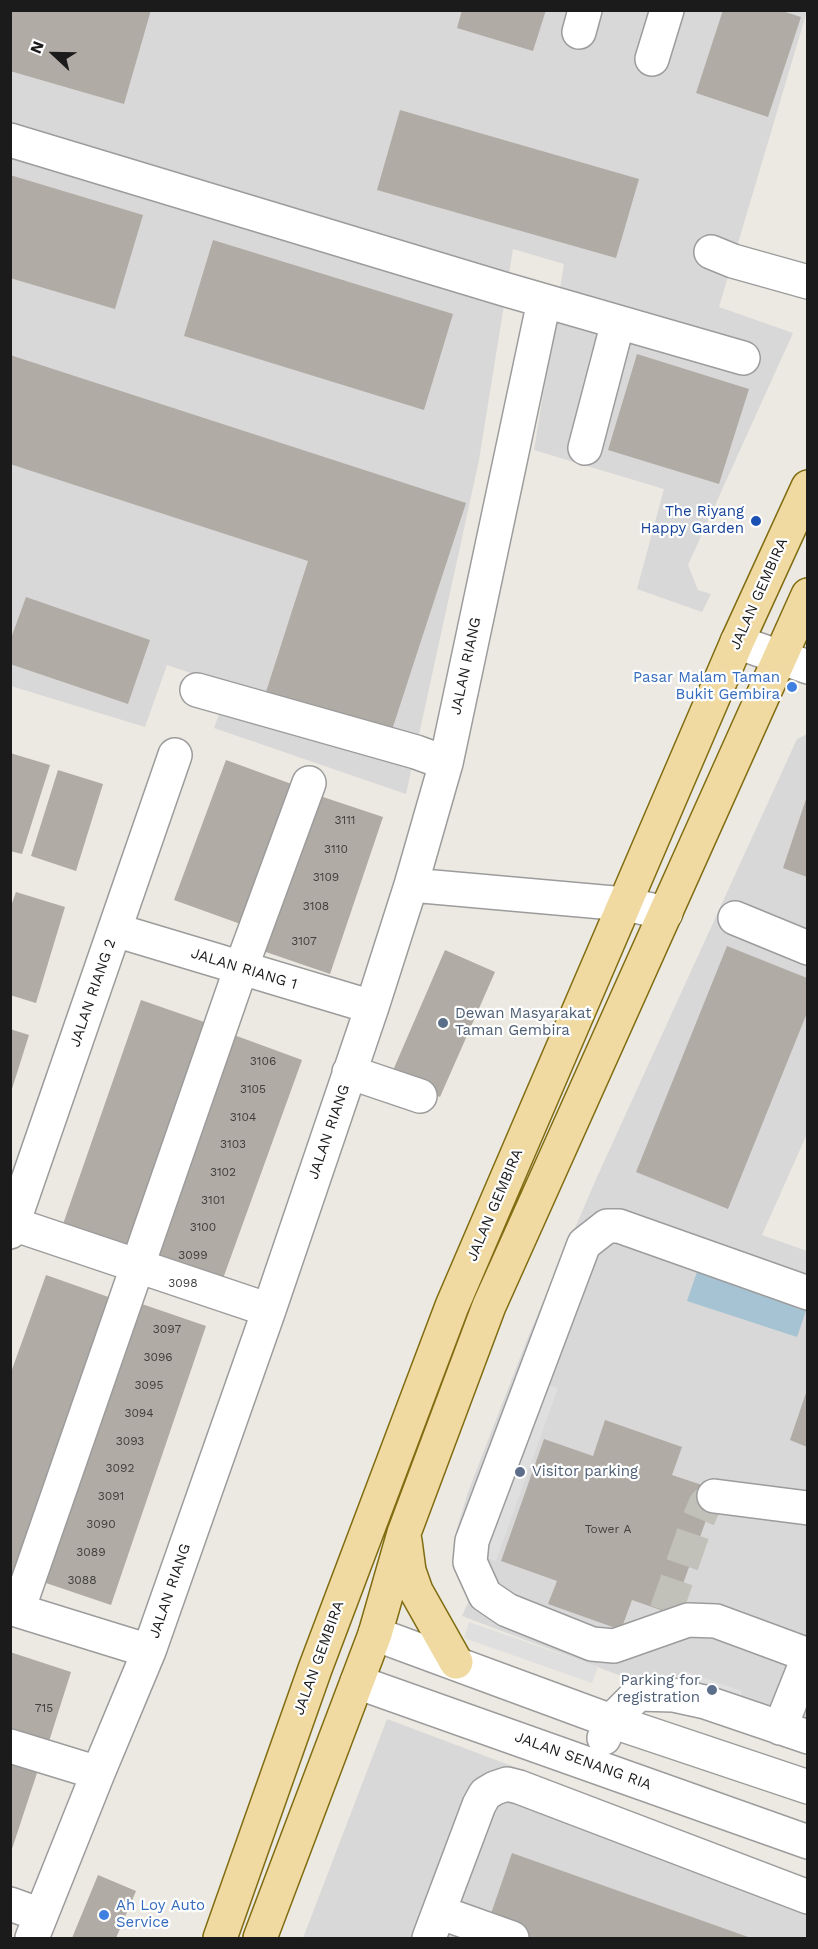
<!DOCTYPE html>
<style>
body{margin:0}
#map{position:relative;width:818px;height:1949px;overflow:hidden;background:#ebe9e1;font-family:"Work Sans",sans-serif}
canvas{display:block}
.frame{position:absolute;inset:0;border:12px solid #1b1b1b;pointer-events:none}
.north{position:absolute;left:24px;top:24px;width:60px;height:60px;-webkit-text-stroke:4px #fff;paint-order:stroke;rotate:292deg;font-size:16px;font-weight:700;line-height:24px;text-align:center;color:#1b1b1b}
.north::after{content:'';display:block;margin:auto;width:21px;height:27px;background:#1b1b1b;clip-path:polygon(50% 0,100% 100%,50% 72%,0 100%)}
</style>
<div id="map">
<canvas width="818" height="1949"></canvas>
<div class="frame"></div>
<div class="north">N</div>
</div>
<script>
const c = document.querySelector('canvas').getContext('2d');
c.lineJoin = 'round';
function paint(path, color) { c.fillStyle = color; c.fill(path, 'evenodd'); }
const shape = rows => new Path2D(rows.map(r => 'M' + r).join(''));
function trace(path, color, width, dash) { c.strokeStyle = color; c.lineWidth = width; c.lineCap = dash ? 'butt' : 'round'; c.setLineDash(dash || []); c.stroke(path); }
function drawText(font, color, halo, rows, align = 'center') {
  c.font = font + ' "Work Sans",sans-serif'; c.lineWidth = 4.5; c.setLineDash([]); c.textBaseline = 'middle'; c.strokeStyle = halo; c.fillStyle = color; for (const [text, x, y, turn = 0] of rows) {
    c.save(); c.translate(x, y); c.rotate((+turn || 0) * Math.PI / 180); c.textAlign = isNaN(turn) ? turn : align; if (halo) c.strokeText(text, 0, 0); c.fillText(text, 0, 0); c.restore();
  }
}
const residential = shape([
 [11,11,807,11,719,307,793,333,688,565,698,590,711,594,702,612,637,589,664,489,534,450,564,264,513,249,479,460,406,794,214,728,229,686,167,665,145,727,11,686],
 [807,734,807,1134,762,1235,807,1251,807,1746,462,1616,477,1583,456,1532,468,1492,528,1337,597,1177,797,739],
 [387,1719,807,1877,807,1938,303,1938]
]);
const parking = shape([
 [545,1384,558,1388,496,1561,483,1557],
 [469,1622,598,1667,592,1683,464,1638],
 [687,1672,742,1691,737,1707,682,1688]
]);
const water = shape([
 [699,1266,807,1308,797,1337,687,1301]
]);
const building = shape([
 [10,10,151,10,124,104,10,71],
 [462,10,546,10,533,51,457,28],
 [723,10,779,10,801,17,768,117,696,93],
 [400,110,639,179,616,258,377,190],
 [10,175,143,215,115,309,10,278],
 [213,240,453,314,424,410,184,336],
 [637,354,749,389,719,484,608,450],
 [10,355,466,503,390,736,265,695,308,561,10,464],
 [26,597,150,640,128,704,10,664,10,641],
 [10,753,50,765,22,854,10,851],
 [226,760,297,786,246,926,174,900],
 [58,770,103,784,76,871,31,856],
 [317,795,383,817,330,974,263,951],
 [807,796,807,877,783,868],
 [16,892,65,907,36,1003,10,995,10,909],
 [727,946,807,978,807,1013,728,1209,636,1172],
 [445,950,495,972,440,1097,391,1075],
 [141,1000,210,1024,123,1274,54,1250],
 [10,1029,29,1035,11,1092,10,1092],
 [234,1035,302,1060,212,1309,144,1285],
 [46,1275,117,1300,19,1582,10,1579,10,1375],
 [139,1303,206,1326,111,1605,43,1582],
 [807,1390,807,1447,790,1440],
 [605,1420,682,1447,672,1475,717,1490,672,1614,632,1600,621,1630,548,1604,557,1581,501,1561,544,1439,593,1456],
 [10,1652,71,1672,45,1754,10,1743],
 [10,1761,38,1770,11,1852,10,1851],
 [512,1853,751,1938,526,1938,487,1925],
 [98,1875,136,1891,116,1938,72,1938]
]);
const minorTunnel = shape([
 [666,1611,696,1525,705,1504,714,1496]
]);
const minor = shape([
 [579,32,585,10],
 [652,59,667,10],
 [10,140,507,290,743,358],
 [711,252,733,261,808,282],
 [585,448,618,322],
 [737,642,808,667],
 [197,690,416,752,446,763],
 [411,885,625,904,666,913],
 [735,918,808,948],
 [115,930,372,1007],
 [349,1072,420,1096],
 [13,1224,269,1310],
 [10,1232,175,755],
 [808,1293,619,1226,607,1226,584,1244,472,1541,470,1562,485,1595,507,1610,592,1644,614,1646,688,1620,716,1621,808,1655],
 [714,1496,808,1508],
 [10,1608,149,1651],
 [18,1610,241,968,309,783],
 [375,1634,611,1721,808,1787],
 [357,1682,808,1842],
 [780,1728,808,1658],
 [604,1738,611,1721,638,1694,673,1695,705,1702,808,1737],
 [10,1746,98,1773],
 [10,1904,41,1915],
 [439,1912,512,1938],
 [32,1938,98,1773,149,1651,269,1310,372,1007,411,885,446,763,544,301],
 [429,1938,479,1805,485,1794,495,1788,507,1784,519,1787,808,1897]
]);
const major = shape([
 [405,1541,409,1571,416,1591,456,1662],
 [220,1938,315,1669,452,1306,737,642,808,487],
 [260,1938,375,1634,404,1533,489,1306,808,595]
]);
const markers = [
 [756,521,6,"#1a4fb4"],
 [792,687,6,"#3f7fe0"],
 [443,1023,6,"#5c6f8a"],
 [520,1472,6,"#5c6f8a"],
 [712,1690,6,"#5c6f8a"],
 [104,1915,6,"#3f7fe0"]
];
const numberNames = [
 ["3111",345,820],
 ["3110",336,849],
 ["3109",326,877],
 ["3108",316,906],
 ["3107",304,941],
 ["3106",263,1061],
 ["3105",253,1089],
 ["3104",243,1117],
 ["3103",233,1144],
 ["3102",223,1172],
 ["3101",213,1200],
 ["3100",203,1227],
 ["3099",193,1255],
 ["3098",183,1283],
 ["3097",167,1329],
 ["3096",158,1357],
 ["3095",149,1385],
 ["3094",139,1413],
 ["3093",130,1441],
 ["3092",120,1468],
 ["3091",111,1496],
 ["3090",101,1524],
 ["Tower A",608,1529],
 ["3089",91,1552],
 ["3088",82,1580],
 ["715",44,1708]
];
const transitNames = [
 ["The Riyang",744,512],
 ["Happy Garden",744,529]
];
const streetNames = [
 ["JALAN GEMBIRA",759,594,-66],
 ["JALAN RIANG",466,666,-78],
 ["JALAN RIANG 1",244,969,17],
 ["JALAN RIANG 2",93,993,-71],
 ["JALAN RIANG",329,1132,-71],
 ["JALAN GEMBIRA",495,1205,-67],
 ["JALAN RIANG",170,1591,-71],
 ["JALAN GEMBIRA",319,1658,-70],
 ["JALAN SENANG RIA",583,1761,20]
];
const shopNames = [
 ["Pasar Malam Taman",780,678],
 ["Bukit Gembira",780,695],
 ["Ah Loy Auto",116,1906,"left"],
 ["Service",116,1923,"left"]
];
const serviceNames = [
 ["Dewan Masyarakat",455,1014],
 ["Taman Gembira",455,1031],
 ["Visitor parking",532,1472],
 ["Parking for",700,1681,"right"],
 ["registration",700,1698,"right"]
];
paint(residential, '#d9d8d8');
paint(parking, '#dfdfdf');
paint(water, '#a6c3d4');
paint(building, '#b0aba4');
trace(minorTunnel, '#c1c0b9', 33, [33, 16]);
trace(minor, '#9c9c9c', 36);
trace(major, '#806c11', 36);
trace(minor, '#fff', 33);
trace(major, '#f0daa2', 33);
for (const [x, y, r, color] of markers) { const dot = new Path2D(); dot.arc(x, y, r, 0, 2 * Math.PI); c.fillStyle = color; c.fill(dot); trace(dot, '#fff', 2); }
drawText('12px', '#403f3d', null, numberNames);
drawText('15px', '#164399', '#fff', transitNames, 'right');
drawText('15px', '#1b1b1b', '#fff', streetNames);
drawText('15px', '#366cbe', '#fff', shopNames, 'right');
drawText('15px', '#4e5e75', '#fff', serviceNames, 'left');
</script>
